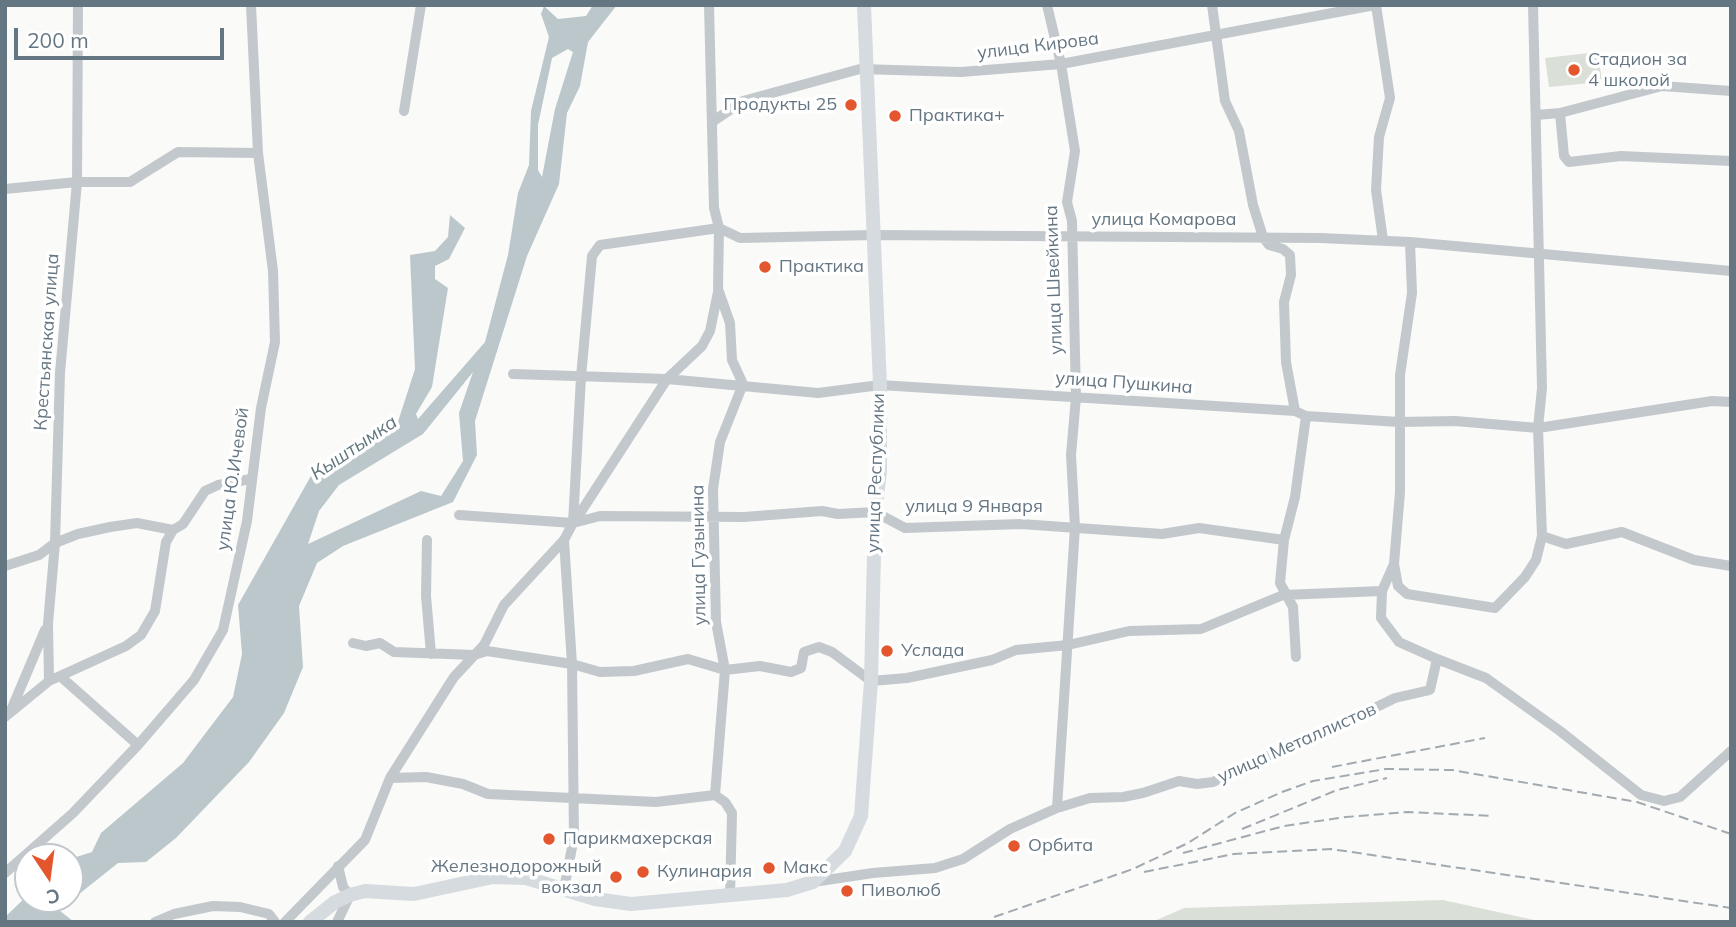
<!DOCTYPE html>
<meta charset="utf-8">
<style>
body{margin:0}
#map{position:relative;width:1736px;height:927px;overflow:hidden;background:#fafaf8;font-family:Mulish,sans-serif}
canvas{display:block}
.frame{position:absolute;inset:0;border:7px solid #657683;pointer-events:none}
.north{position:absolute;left:14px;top:843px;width:70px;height:70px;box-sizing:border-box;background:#fff;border:2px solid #c1c8cd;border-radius:50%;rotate:167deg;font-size:19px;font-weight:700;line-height:28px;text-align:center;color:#657683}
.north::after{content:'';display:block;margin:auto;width:24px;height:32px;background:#e4572e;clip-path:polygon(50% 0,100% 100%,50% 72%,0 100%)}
.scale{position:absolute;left:14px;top:28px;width:210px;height:32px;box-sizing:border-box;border:4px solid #657683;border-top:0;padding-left:9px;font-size:21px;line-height:24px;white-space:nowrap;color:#657683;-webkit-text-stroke:5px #fff;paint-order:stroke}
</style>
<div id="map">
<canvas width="1736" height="927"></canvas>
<div class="frame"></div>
<div class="north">С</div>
<div class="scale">200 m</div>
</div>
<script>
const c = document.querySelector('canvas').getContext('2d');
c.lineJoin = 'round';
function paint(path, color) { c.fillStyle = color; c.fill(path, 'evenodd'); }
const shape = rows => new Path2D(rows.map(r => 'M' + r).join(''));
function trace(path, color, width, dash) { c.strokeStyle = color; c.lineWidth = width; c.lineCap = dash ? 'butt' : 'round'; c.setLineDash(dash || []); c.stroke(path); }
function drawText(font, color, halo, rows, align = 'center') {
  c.font = font + ' Mulish,sans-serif'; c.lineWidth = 7; c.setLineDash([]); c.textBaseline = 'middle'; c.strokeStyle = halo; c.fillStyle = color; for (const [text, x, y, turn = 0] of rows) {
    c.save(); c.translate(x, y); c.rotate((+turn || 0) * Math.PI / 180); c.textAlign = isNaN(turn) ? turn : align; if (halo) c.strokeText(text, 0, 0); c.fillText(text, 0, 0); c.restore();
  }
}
const green = shape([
 [1598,52,1602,82,1549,87,1545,58],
 [1443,900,1543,922,1152,922,1184,908]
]);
const water = shape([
 [593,5,617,5,588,42,580,86,567,113,559,184,527,256,475,421,477,455,453,502,343,546,317,563,299,606,303,667,284,713,249,762,176,838,146,862,118,863,59,910,74,922,5,922,5,917,28,895,28,899,70,899,70,859,92,852,101,833,183,763,233,697,242,654,238,605,316,467,395,431,415,369,410,255,435,251,448,237,450,215,465,228,449,259,435,266,435,279,448,288,432,387,416,414,418,419,485,342,508,255,518,193,529,165,531,111,549,37,541,14,544,6,558,19,586,16],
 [568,49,573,52,555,109,542,177,538,170,538,125,552,58],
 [473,372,459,413,463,461,441,496,421,491,308,544,319,511,339,485,423,434]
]);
const minor = shape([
 [709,5,714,208,719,228,718,289,730,323,732,360,743,384,720,442,713,489,716,622,725,670,715,795,725,802,732,813,730,896],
 [1047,5,1061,64,1075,151,1067,202,1072,221,1076,397,1071,455,1075,527,1057,808],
 [1212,5,1225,101,1239,131,1253,205,1263,237,1269,245,1283,249,1290,255,1291,275,1284,302,1286,362,1295,411],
 [1376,5,1390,98,1379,137,1376,190,1383,240],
 [404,111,421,5],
 [1560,113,1564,156,1569,162,1621,156,1731,161],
 [1536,115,1560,113,1662,86,1731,91],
 [712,122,743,101,860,69,961,72,1061,64,1375,5],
 [5,189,77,182,130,182,178,152,258,153],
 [513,374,667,379,818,393,880,385,1295,411,1306,416,1399,422,1455,421,1538,428,1712,401,1731,402],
 [459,515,573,523,600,516,744,517,822,511,838,514,875,512,905,528,1021,524,1162,534,1199,528,1284,540],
 [575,521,667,379,702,346,710,331,718,292],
 [1542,536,1566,544,1622,532,1694,560,1731,566],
 [427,540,426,596,431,654],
 [1394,564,1398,586,1407,594,1495,608,1525,577,1536,560,1542,536,1538,428,1542,388,1533,5],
 [5,566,39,555,55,543,78,534,110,527,137,523,173,530],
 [353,643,366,646,380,643,394,652,474,655,487,651,572,664,600,672,634,671,688,659,725,670,760,666,791,672,801,668,804,652,819,647,832,652,871,681,907,678,992,660,1016,650,1068,645,1129,631,1201,629,1283,595,1382,591],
 [1296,657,1293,607,1280,583,1284,540,1295,497,1306,416],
 [1437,659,1486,678,1560,731,1641,795,1664,801,1680,797,1731,751],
 [60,676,138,745],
 [49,681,48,624,55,543,60,373,77,182,78,5],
 [12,708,45,630],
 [5,717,49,681,126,646,141,635,155,611,166,542,173,530,183,524,205,491,218,485,251,479],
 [390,778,426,777,463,784,488,794,656,802,715,795],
 [5,873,73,813,138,745,194,680,223,630,247,521,261,408,275,342,273,271,258,153,251,5],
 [813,882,873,873,935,868,963,859,1010,829,1057,808,1090,798,1123,797,1143,793,1179,781,1197,784,1213,782,1258,759,1297,746,1395,698,1430,690,1437,659,1399,642,1381,618,1382,591,1394,564,1400,492,1400,375,1412,293,1410,242],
 [564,889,574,837,572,664,564,540,573,523,581,377,592,256,600,245,719,228,740,238,873,235,1320,238,1410,242,1731,271],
 [155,922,174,914,213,906,240,907,269,914,275,922],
 [285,922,365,840,390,778,454,677,484,645,504,605,564,540],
 [337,922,350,895,343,887,338,866]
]);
const major = shape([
 [310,922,335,902,350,895,365,891,414,894,493,877,526,878,595,899,631,904,787,890,813,882,845,851,861,816,863,788,871,681,875,512,880,471,880,385,864,5]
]);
const rail = shape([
 [1332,767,1485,738],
 [1242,829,1337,790,1387,778],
 [1183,853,1284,826,1346,817,1408,812,1493,816],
 [1144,872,1234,854,1331,849,1731,908],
 [994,917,1133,869,1188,843,1235,813,1282,792,1313,781,1386,769,1452,770,1637,802,1731,834]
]);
const markers = [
 [1574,70,7,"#e4572e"],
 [851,105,7,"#e4572e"],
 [895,116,7,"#e4572e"],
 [765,267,7,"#e4572e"],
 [887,651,7,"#e4572e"],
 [549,839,7,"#e4572e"],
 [1014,846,7,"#e4572e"],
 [769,868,7,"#e4572e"],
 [643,872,7,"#e4572e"],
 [616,877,7,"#e4572e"],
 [847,891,7,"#e4572e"]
];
const streetNames = [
 ["улица Кирова",1038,46,-7],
 ["улица Комарова",1164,220],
 ["улица Швейкина",1054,280,-92],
 ["Крестьянская улица",47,342,-86],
 ["улица Пушкина",1124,383,4],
 ["улица Республики",876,473,-88],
 ["улица Ю.Ичевой",233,479,-82],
 ["улица 9 Января",974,507],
 ["улица Гузынина",699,555,-91],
 ["улица Металлистов",1297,743,-24]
];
const poiNames = [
 ["Стадион за",1588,60],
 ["4 школой",1588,81],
 ["Продукты 25",837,105,"right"],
 ["Практика+",909,116],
 ["Практика",779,267],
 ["Услада",901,651],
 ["Парикмахерская",563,839],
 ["Орбита",1028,846],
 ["Железнодорожный",602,867,"right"],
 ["вокзал",602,888,"right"],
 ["Макс",783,868],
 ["Кулинария",657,872],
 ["Пиволюб",861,891]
];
const waterNames = [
 ["Кыштымка",354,448,-34]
];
paint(green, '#dadfd7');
paint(water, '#bbc7cb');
trace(minor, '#c3c8cc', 10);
trace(major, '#d6dbdf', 14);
trace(rail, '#a2aab0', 2, [10, 5]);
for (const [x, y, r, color] of markers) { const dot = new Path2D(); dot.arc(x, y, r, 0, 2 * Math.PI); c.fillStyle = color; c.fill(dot); trace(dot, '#fff', 2.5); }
drawText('18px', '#657683', '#fff', streetNames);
drawText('18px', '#657683', '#fff', poiNames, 'left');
drawText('italic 19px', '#60757c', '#fff', waterNames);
</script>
